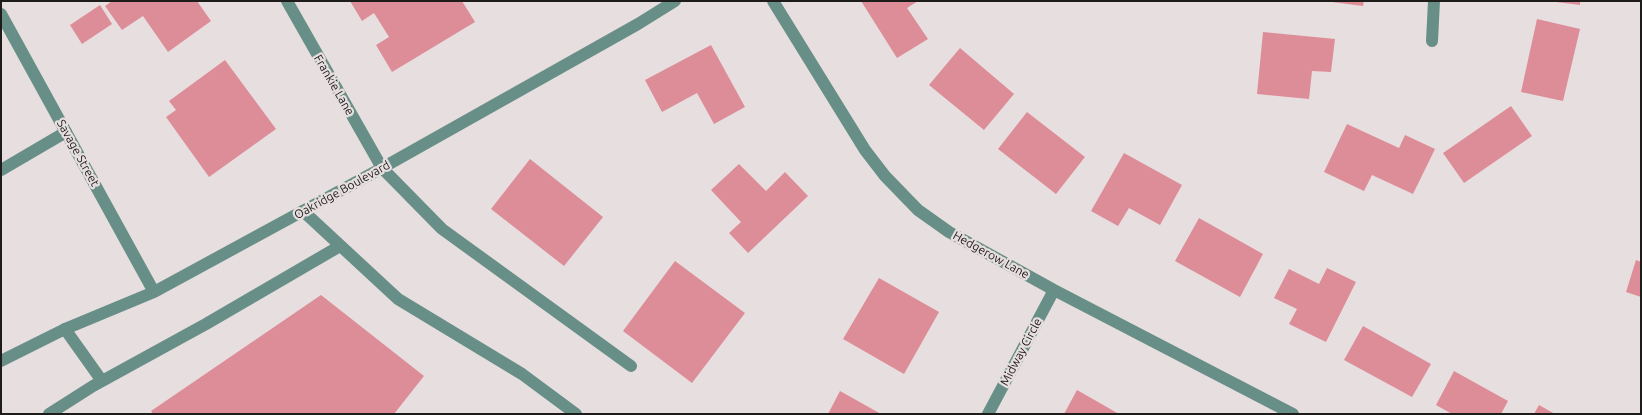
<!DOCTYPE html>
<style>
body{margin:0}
#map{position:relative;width:1642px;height:415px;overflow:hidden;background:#e7dedf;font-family:Ubuntu,sans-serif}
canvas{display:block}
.frame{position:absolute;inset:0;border:2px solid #1e1b1b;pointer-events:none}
</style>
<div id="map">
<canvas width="1642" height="415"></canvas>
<div class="frame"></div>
</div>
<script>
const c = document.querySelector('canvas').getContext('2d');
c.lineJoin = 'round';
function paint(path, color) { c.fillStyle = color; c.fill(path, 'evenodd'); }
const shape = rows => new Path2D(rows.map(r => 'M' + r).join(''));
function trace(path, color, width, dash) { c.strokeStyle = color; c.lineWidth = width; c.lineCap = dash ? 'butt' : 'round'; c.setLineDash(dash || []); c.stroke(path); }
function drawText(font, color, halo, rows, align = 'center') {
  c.font = font + ' Ubuntu,sans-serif'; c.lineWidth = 4.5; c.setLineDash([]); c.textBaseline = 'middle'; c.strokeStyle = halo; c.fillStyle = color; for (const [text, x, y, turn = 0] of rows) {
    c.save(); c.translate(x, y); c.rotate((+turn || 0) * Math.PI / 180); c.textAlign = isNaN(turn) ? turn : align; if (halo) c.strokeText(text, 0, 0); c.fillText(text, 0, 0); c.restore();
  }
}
const building = shape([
 [112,1,197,1,211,21,168,52,143,16,122,30,105,6],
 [350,1,462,1,475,22,392,72,376,45,389,37,374,13,362,21],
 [861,1,918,1,907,8,928,39,897,58],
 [1324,1,1364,1,1363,6],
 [1548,1,1580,1,1580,5],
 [100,5,112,24,82,44,70,25],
 [1537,19,1580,29,1563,101,1521,92],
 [1263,32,1335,39,1331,72,1312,71,1309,99,1257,94],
 [711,45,745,107,714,124,697,93,662,112,645,80],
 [960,48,1014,94,984,130,929,85],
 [225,60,276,129,209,177,166,117,176,110,169,101],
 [1511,106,1532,136,1464,183,1443,153],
 [1027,112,1085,157,1056,194,998,149],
 [1347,124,1399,148,1405,135,1435,149,1413,194,1372,175,1364,191,1324,172],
 [1124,153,1182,185,1160,225,1129,208,1118,226,1091,211],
 [530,159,603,217,564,266,491,209],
 [739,164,766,191,785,172,808,196,748,253,729,233,741,222,711,190],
 [1199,218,1263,254,1240,297,1175,261],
 [1636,260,1641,262,1641,297,1626,292],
 [675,261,745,313,692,383,623,331],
 [1327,268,1356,282,1326,342,1289,324,1297,309,1274,298,1289,269,1319,284],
 [879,278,939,312,904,374,843,339],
 [321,295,424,376,394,414,153,414,151,411],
 [1363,326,1431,364,1412,397,1344,360],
 [1454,371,1508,401,1501,414,1452,414,1436,405],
 [1077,390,1119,414,1064,414],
 [840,391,881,414,828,414],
 [1539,405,1555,414,1534,414]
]);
const service = shape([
 [382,168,442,229,631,366],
 [1,170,66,132],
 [303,211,398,299,522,374,576,414],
 [65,329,102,381],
 [49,414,93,386,206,324,340,246]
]);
const minor = shape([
 [287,1,382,168],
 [773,1,865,150,885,176,918,210,949,232,1054,290,1293,414],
 [1,14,154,292],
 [1432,41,1434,1],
 [1,361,65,329,154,292,382,168,638,24,675,1],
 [988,414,1054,290]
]);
const streetNames = [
 ["Frankie Lane",334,85,60],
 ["Savage Street",78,153,61],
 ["Oakridge Boulevard",342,190,-29],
 ["Hedgerow Lane",991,255,29],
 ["Midway Circle",1021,352,-62]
];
paint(building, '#dd8d98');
trace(service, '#688f87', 12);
trace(minor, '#688f87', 12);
drawText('12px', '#1e1b1b', '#e7dedf', streetNames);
</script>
